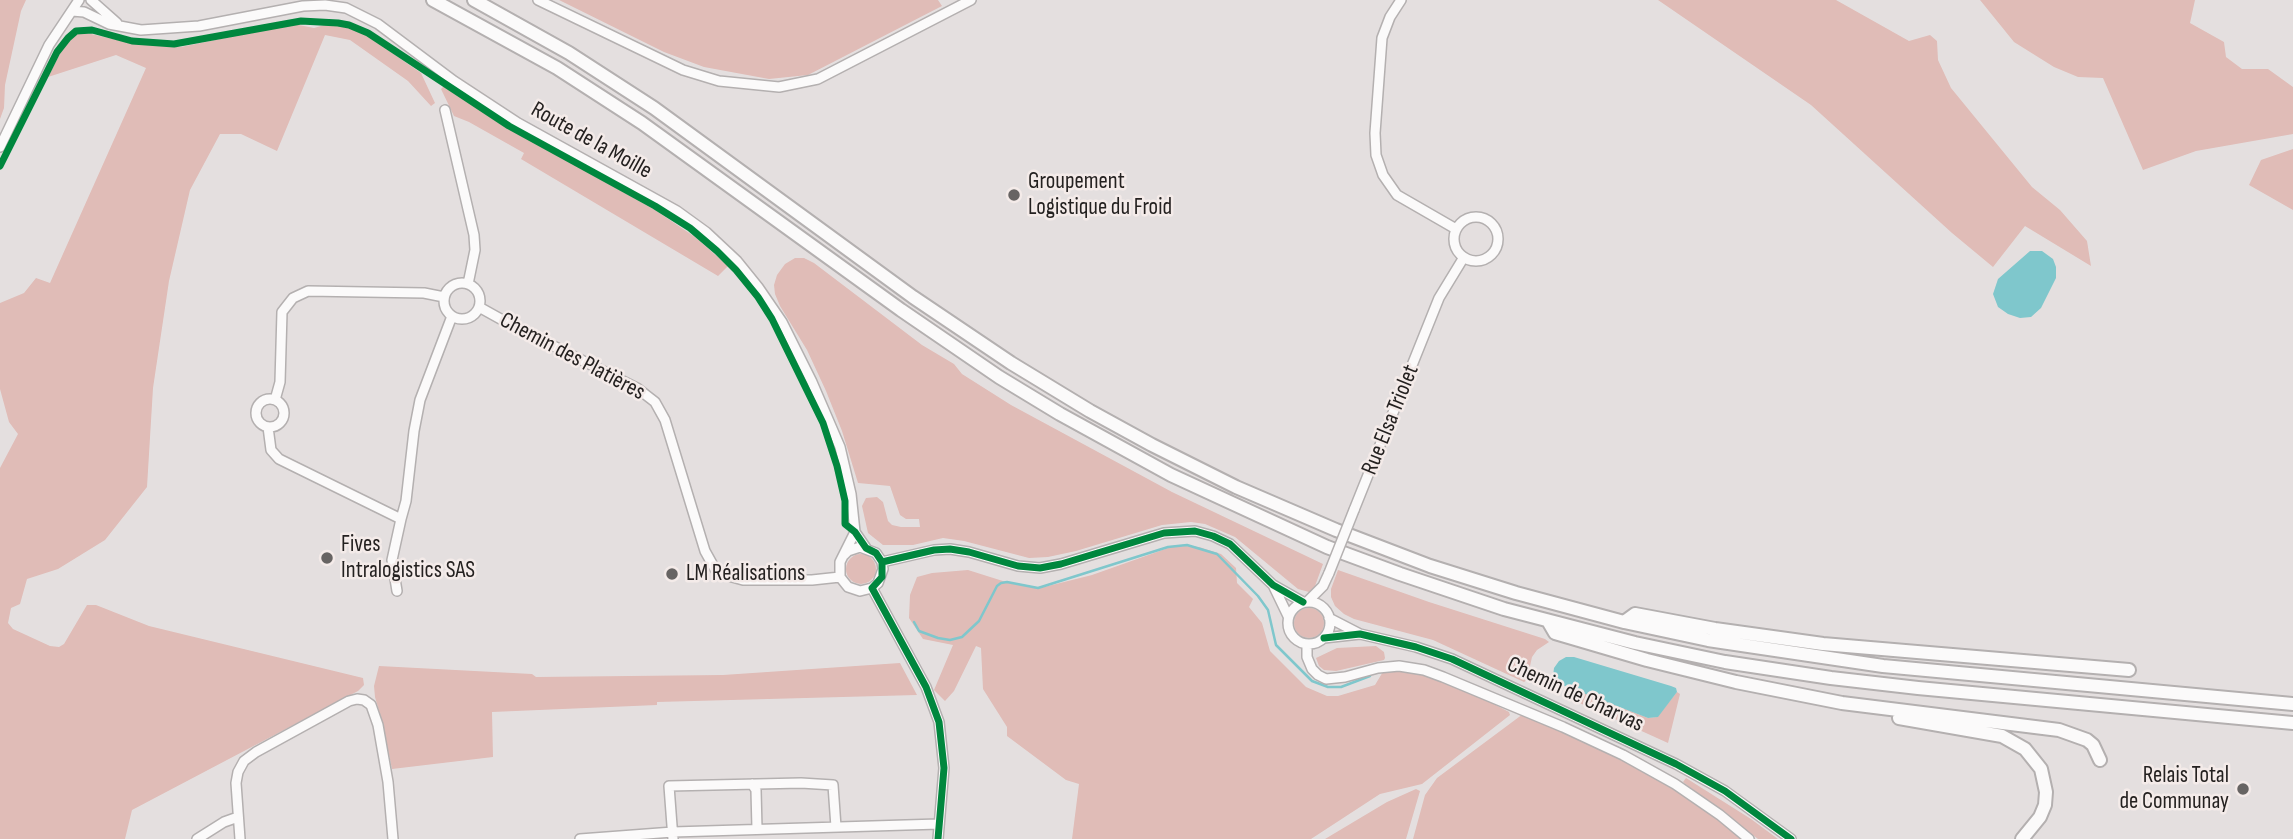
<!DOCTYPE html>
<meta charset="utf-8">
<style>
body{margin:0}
canvas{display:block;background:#e4dfdf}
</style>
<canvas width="2293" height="839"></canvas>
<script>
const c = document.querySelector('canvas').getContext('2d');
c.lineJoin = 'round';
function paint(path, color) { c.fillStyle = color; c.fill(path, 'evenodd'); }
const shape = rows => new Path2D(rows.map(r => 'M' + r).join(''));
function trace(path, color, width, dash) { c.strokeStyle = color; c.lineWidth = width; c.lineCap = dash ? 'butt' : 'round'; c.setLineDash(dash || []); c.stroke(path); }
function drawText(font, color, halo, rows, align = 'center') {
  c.font = font + ' "Sofia Sans Condensed",sans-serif'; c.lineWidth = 5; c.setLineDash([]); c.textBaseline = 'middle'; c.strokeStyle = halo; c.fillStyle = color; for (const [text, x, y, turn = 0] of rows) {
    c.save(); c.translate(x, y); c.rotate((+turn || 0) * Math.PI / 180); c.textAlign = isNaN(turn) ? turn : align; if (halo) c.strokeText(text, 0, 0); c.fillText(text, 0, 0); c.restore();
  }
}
const green = shape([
 [0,0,26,0,21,11,5,85,4,108,0,119],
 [559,0,938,0,942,6,808,75,769,79,704,67,664,52],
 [1658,0,1836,0,1909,41,1930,35,1937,41,1938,60,1951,88,2032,187,2060,210,2087,241,2091,266,2025,226,1993,267,1952,233,1811,105],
 [1980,0,2195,0,2190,23,2224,42,2226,57,2242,69,2268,69,2293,87,2293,134,2196,151,2143,170,2103,78,2078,77,2054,67,2014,42],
 [294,24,314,28,328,24,347,27,366,35,421,73,435,103,431,106,408,81,350,40,325,35,277,151,241,134,220,134,190,190,169,281,153,388,147,487,105,540,58,569,27,579,20,604,11,608,8,623,13,629,50,646,59,647,64,644,87,605,96,605,149,626,363,678,364,685,358,691,132,810,125,839,0,839,0,468,18,434,9,422,0,389,0,303,24,293,36,278,50,283,146,68,116,55,48,77,62,50,76,34,87,33,134,44,181,47],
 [444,86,503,125,655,210,695,237,728,266,718,276,521,159,524,153,469,122,454,116,441,89],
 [2293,149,2293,210,2249,185,2261,160],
 [795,258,804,258,814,263,922,345,954,364,962,374,1011,405,1172,492,1323,564,1315,586,1309,592,1298,589,1235,537,1205,524,1191,522,1162,525,1076,551,1048,557,1029,558,964,541,943,538,913,545,883,545,868,533,862,506,866,498,877,497,883,502,888,521,892,525,901,527,920,527,919,519,906,519,900,515,890,486,858,483,842,431,826,391,807,350,780,306,775,294,774,285,777,275,785,264],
 [1185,546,1199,547,1221,554,1236,568,1237,583,1253,599,1249,607,1262,623,1270,651,1306,687,1327,696,1338,696,1375,685,1384,670,1404,669,1434,678,1488,701,1509,712,1510,715,1422,784,1380,794,1311,839,1072,839,1079,784,1066,780,1007,736,1007,727,983,689,981,648,976,646,954,691,945,701,934,690,953,645,923,639,909,618,910,595,917,577,932,573,968,570,1006,582,1040,588,1092,575,1171,547],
 '846 569a15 15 0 1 1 30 0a15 15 0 1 1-30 0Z',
 [1338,570,1429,602,1545,639,1549,642,1537,650,1532,657,1527,680,1524,682,1433,640,1354,619,1344,614,1335,606,1331,597,1331,589],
 '1294 623a15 15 0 1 1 30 0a15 15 0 1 1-30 0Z',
 [1376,646,1384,652,1385,658,1384,660,1336,671,1324,670,1319,666,1316,658,1337,648],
 [900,663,917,695,657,702,657,705,492,712,493,757,392,769,382,721,375,697,374,686,379,666,532,674,536,677,723,675],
 [1577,690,1648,718,1657,717,1677,692,1680,694,1668,743,1573,700],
 [1523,714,1620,758,1649,773,1700,806,1742,839,1413,839,1425,795,1437,778],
 [1686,778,1751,819,1778,839,1758,839,1683,782],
 [1416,789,1420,791,1406,839,1325,839,1387,802]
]);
const water = shape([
 [2030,251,2042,251,2053,259,2056,267,2056,278,2041,308,2031,317,2020,318,2008,314,1998,307,1993,294,1998,279],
 [1566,657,1574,657,1671,686,1676,688,1677,692,1658,717,1648,718,1557,683,1553,676,1554,668,1559,661]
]);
const stream = shape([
 [914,622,919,631,938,638,950,640,962,637,979,621,997,586,1001,583,1007,582,1038,588,1168,547,1187,545,1217,554,1258,596,1268,610,1276,645,1312,681,1328,687,1341,687,1370,676]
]);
const minor = shape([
 [91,0,117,23],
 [538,0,683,70,719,81,779,87,818,79,971,0],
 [1401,0,1390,17,1382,38,1375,133,1376,155,1383,175,1397,195,1456,229],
 [72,11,84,12,109,24,141,30,199,26,303,6,325,5,346,8,378,24,454,81,518,123,677,211,706,232,737,261,758,287,782,322,812,382,840,447,851,494,855,532,866,548],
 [445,110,474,235,475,250,468,284],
 [0,147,49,45,79,0],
 '1454 239a22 22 0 1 1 44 0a22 22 0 1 1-44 0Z',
 '444 301a18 18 0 1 1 36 0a18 18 0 1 1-36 0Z',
 [479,307,506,322,637,388,655,402,665,420,705,551,715,569,732,577,743,580,812,580,840,577],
 '256 413a14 14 0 1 1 28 0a14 14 0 1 1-28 0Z',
 [275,400,280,382,282,312,293,298,308,291,424,293,444,297],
 [268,427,271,450,279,459,401,519,406,501,414,431,420,400,452,316],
 [1354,510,1439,298,1464,257],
 [844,555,848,551,860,547,876,553,882,562,883,569,878,583,872,588,860,591,848,587,840,577,840,562,855,532],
 [882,562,934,550,950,549,969,552,1018,566,1040,568,1061,564,1164,533,1195,531,1213,536,1230,544,1273,585,1303,602],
 [1274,587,1288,616],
 [872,588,926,687,939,722,944,768,938,839],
 [397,591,392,560,401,519],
 '1288 623a21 21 0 1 1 42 0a21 21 0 1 1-42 0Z',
 [1307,602,1323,586,1329,573],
 [1329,618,1360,634],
 [1324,638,1360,634,1416,647,1452,659,1676,764,1725,791,1791,839],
 [1307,644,1307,657,1312,669,1318,675,1326,679,1345,677,1378,668,1399,666,1424,670,1443,677,1563,727,1623,755,1675,784,1720,815,1749,839],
 [752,784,756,790,757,829],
 [197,839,224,822,238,817],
 [240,839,236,783,238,772,244,761,256,752,349,701,357,699,364,700,371,705,378,725,388,782,393,839],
 [580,839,673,832,939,824],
 [673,839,669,786,801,783,833,785,836,827]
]);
const highway = shape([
 [433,0,557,68,642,123,901,310,999,377,1060,414,1171,475,1327,547,1400,574,1504,609,1635,643,1725,662,1831,678,1918,688,2293,723],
 [474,0,569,53,654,108,913,297,1011,363,1090,411,1152,445,1236,487,1336,530,1430,566,1516,593,1624,622,1708,640,1883,666,2293,704],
 [1548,621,1555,633,1647,660,1736,682,1842,703,2059,730,2087,740,2093,745,2100,760],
 [1624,622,1635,614,1715,629,1823,644,2129,670],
 [1899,718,2002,736,2025,749,2041,769,2046,792,2045,805,2040,817,2022,839]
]);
const minorBridge = shape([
 [1329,573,1354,510]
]);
const cycleway = shape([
 [0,166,57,52,68,38,76,31,92,30,132,41,174,44,301,21,338,23,349,25,368,33,509,126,655,206,690,228,717,251,736,270,758,297,772,319,823,423,837,466,845,501,845,524,855,532,866,548,876,553,882,562,882,577,872,588,926,687,939,722,944,768,938,839],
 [882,562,934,550,950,549,969,552,1018,566,1040,568,1061,564,1164,533,1195,531,1213,536,1230,544,1273,585,1303,602],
 [1324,638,1360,634,1416,647,1452,659,1676,764,1725,791,1791,839]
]);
const markers = [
 [1014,195,7,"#676463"],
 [327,558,7,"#676463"],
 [672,574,7,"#676463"],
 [2243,789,7,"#676463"]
];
const streetNames = [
 ["Route de la Moille",591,141,29],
 ["Chemin des Platières",572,357,28],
 ["Rue Elsa Triolet",1391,420,-68],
 ["Chemin de Charvas",1575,695,25]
];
const poiNames = [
 ["Groupement",1028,182],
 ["Logistique du Froid",1028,208],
 ["Fives",341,545],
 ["Intralogistics SAS",341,571],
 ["LM Réalisations",686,574],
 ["Relais Total",2229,776,"right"],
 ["de Communay",2229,802,"right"]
];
paint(green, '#e0bcb7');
paint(water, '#7fc7cc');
trace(stream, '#7fc7cc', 2.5);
trace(minor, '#b4b0b0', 12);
trace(highway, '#b4b0b0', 16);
trace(minor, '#fbfafa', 9);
trace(highway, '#fbfafa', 12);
trace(minorBridge, '#b4b0b0', 12, []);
trace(minorBridge, '#fbfafa', 9);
trace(cycleway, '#00873e', 7);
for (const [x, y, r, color] of markers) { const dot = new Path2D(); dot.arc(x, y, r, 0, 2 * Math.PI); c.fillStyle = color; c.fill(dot); trace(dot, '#f4ebe9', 2.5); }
drawText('23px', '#242120', '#f4ebe9', streetNames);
drawText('23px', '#242120', '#f4ebe9', poiNames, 'left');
</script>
